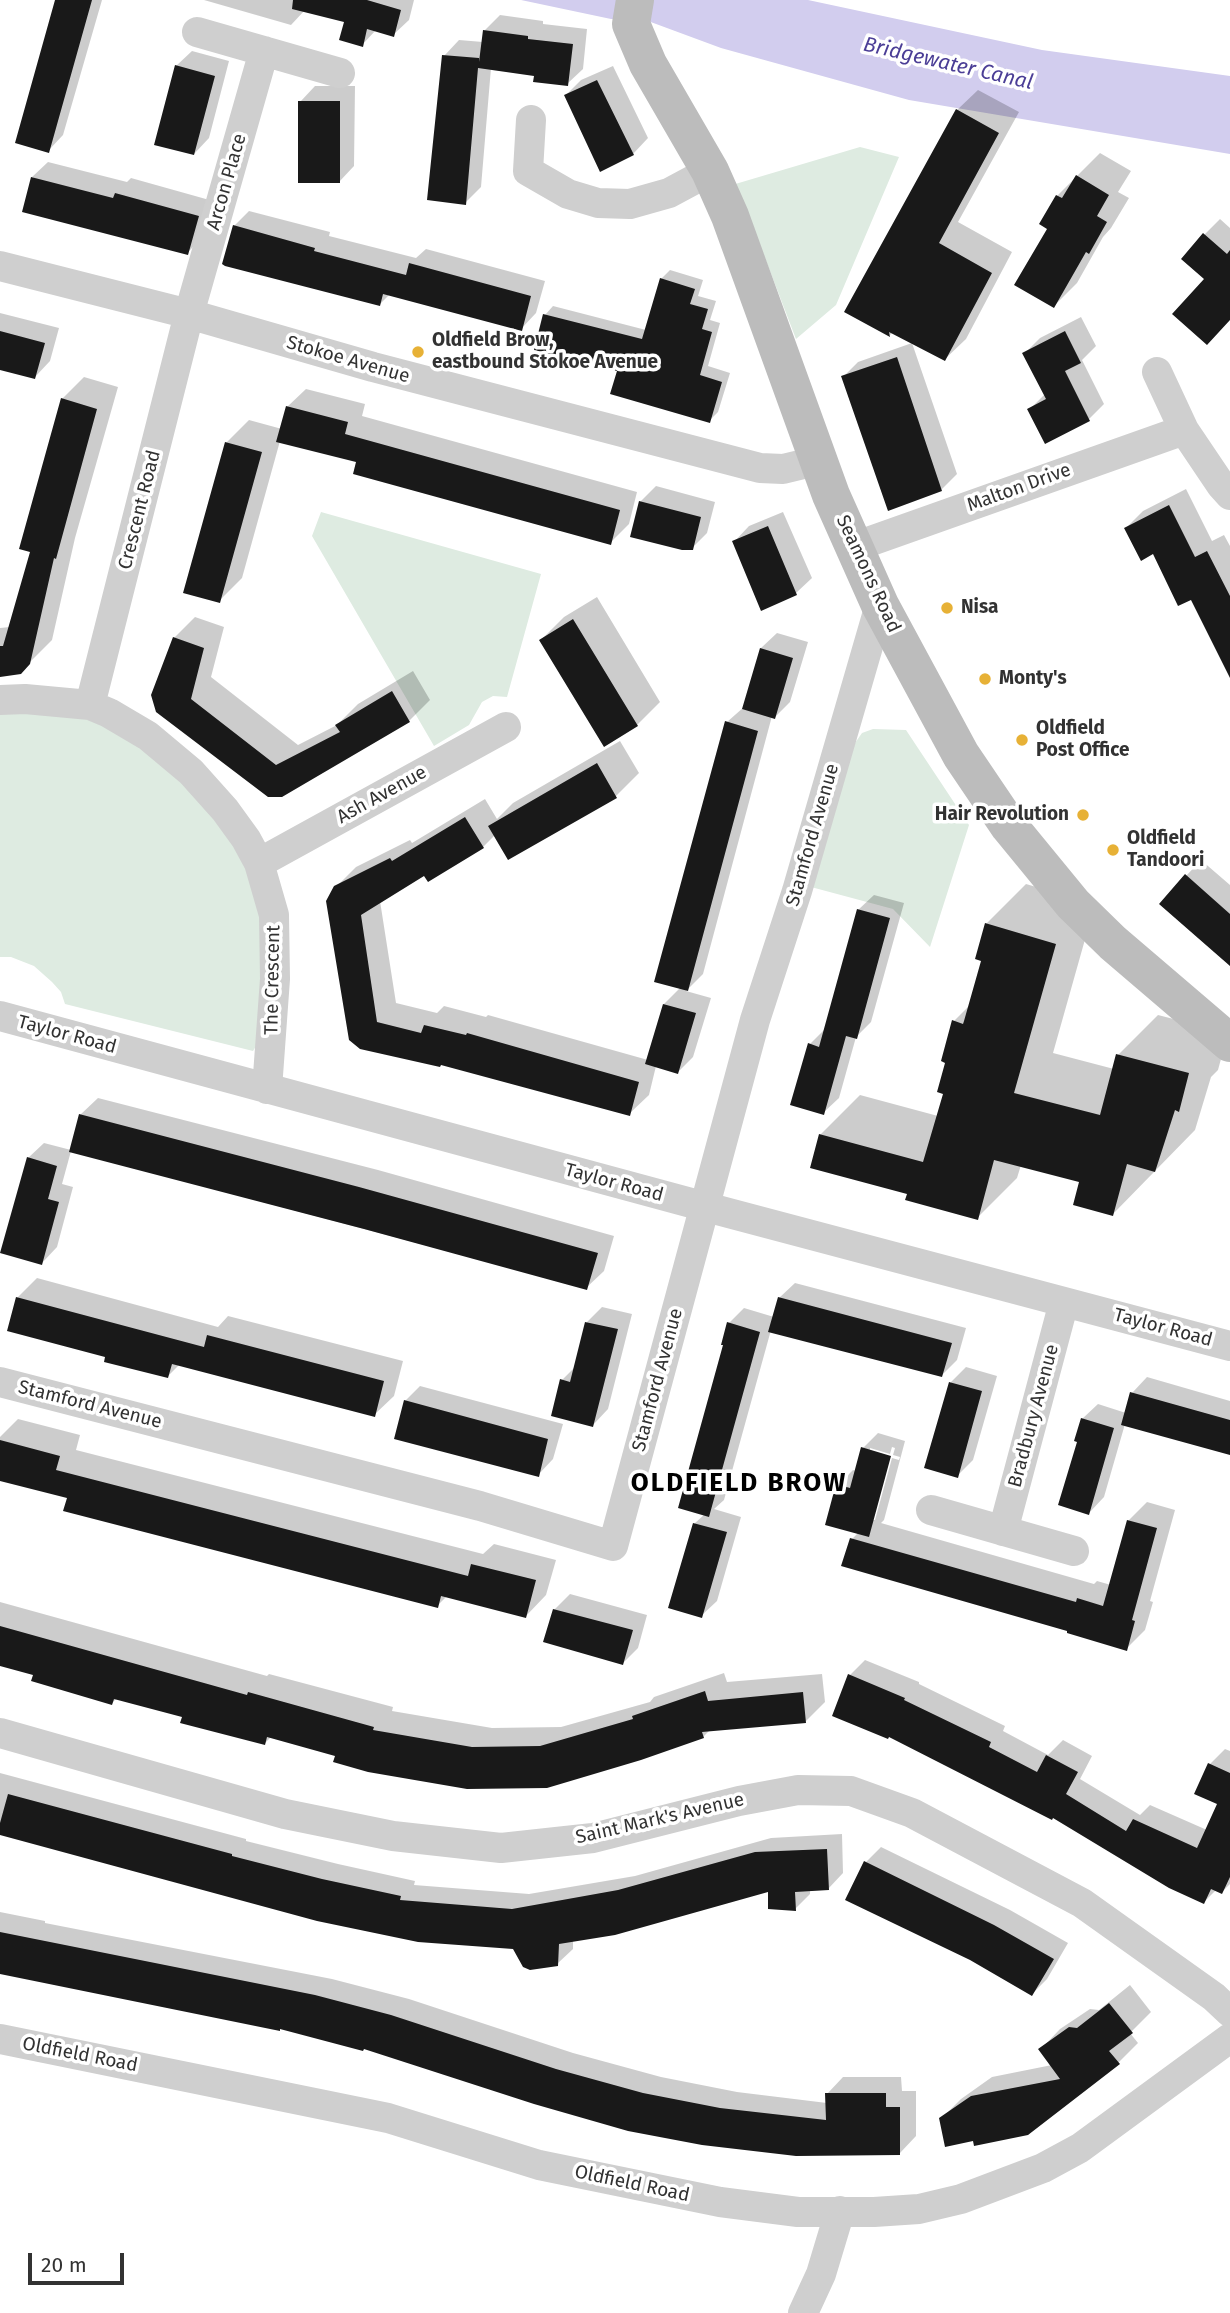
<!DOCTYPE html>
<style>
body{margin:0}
#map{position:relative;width:1230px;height:2313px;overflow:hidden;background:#fff;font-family:"Fira Sans",sans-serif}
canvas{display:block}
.scale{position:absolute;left:28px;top:2253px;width:96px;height:32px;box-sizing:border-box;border:4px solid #323232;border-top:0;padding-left:9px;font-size:21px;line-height:24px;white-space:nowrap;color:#323232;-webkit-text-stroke:5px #fff;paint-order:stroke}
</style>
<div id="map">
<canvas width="1230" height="2313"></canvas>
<div class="scale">20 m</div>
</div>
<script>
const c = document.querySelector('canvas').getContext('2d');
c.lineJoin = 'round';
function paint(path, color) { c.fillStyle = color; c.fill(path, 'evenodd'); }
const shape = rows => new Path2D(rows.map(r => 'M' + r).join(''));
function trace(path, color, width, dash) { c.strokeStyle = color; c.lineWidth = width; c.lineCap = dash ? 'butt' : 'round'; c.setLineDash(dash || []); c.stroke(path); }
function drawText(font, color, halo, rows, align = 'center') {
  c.font = font + ' "Fira Sans",sans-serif'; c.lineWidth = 7; c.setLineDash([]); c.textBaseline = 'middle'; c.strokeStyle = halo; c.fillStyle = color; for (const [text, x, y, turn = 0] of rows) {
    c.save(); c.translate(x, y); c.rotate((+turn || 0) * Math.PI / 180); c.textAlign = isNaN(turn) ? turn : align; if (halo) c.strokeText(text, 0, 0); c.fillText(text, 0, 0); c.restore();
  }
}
const green = shape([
 [860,147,899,157,836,305,796,339,752,224,732,185],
 [321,512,541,574,507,697,493,696,482,702,469,725,434,746,312,536],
 [0,705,107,717,221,812,268,914,258,1043,253,1051,65,1004,61,992,52,982,34,966,11,957,0,957],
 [873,729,906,730,969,825,930,947,893,909,811,887,855,743,862,733]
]);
const water = shape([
 [521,0,808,0,1042,50,1230,76,1230,154,909,100,721,48,648,21,611,19]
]);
const shadow = shape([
 [57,0,102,0,63,135,48,151],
 [204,0,414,0,409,20,393,35,376,30,362,45,346,21,305,10,291,25],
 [500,15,543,21,543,24,587,29,583,69,567,84,536,74,491,68,481,187,465,203,444,56,459,40,483,42,485,30],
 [192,51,229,61,209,138,194,154,176,66],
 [613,66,648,138,633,154,566,95,581,80],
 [315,86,355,86,354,166,339,182,300,102],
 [978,90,1019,112,958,222,1012,252,966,339,945,359,893,332,890,335,846,311,957,110],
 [1100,153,1131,171,1118,192,1129,198,1111,228,1103,237,1077,283,1054,306,1057,196],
 [48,162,127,182,131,178,213,201,202,238,187,253,32,177],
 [249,211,330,232,329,236,416,258,426,249,545,281,536,313,521,329,390,294,380,304,234,226],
 [1220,219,1230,228,1230,318,1206,279,1205,234],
 [670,270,703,280,698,296,716,301,710,320,720,323,708,366,730,373,718,412,709,421,619,370,545,315,553,306,646,330,661,279],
 [0,313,59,328,50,361,35,377,0,368],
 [1081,317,1096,346,1082,360,1104,404,1089,419,1030,409,1045,394,1024,354,1040,338],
 [912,343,957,474,941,490,843,377,858,362],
 [84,377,118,387,75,538,52,640,20,672,0,675,0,628,10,627,32,551,62,399],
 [306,389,365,404,362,416,637,492,629,524,610,543,358,461,280,441,242,578,219,601,226,443,249,420,282,429,287,407],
 [656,486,715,502,707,533,692,548,640,502],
 [1186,489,1212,541,1224,535,1230,546,1230,642,1154,552,1126,528,1143,511],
 [783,512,812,578,796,593,762,608,734,542,749,526],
 [597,597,660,702,637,725,541,640,564,617],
 [195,617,224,627,211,677,298,745,337,725,358,704,413,671,430,700,409,721,282,795,157,711,174,638],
 [777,633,808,642,790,702,775,717,772,716,703,974,686,991,711,998,693,1057,678,1072,656,1066,649,1095,629,1114,442,1063,360,1048,336,887,356,867,410,840,412,843,485,799,497,819,513,803,620,741,639,773,616,796,509,858,495,835,483,847,424,873,380,901,396,1003,437,1013,444,1006,486,1017,488,1015,648,1060,664,1004,681,987,727,722,744,707,761,648],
 [1201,860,1230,885,1230,963,1186,876],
 [1026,884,1095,904,1053,1053,1114,1069,1118,1055,1158,1015,1228,1033,1218,1070,1211,1077,1195,1130,1113,1214,1081,1181,1021,1165,1017,1178,977,1218,909,1193,820,1135,860,1095,938,1116,945,1092,954,1021,971,1004,983,960,986,924],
 [874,895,904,903,871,1022,856,1037,839,1098,823,1113,810,1044,826,1028,858,910],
 [98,1098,378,1170,614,1236,604,1271,586,1288,71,1151,62,1184,73,1187,57,1247,42,1263,28,1158,44,1143,71,1150,80,1115],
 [37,1278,218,1327,228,1316,403,1361,394,1396,374,1415,180,1364,168,1376,107,1356,17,1298],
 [795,1283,966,1328,957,1360,942,1375,771,1330,724,1500,714,1509,741,1517,717,1601,701,1616,670,1607,695,1523,705,1514,729,1323,744,1308,774,1317,779,1298],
 [602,1307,632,1314,608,1409,593,1425,562,1380,576,1366,587,1322],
 [966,1367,997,1376,973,1460,957,1476,951,1382],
 [1147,1377,1230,1401,1230,1453,1125,1424,1104,1497,1089,1513,1079,1441,1082,1419,1098,1404,1126,1413,1132,1393],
 [420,1386,563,1424,553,1459,538,1475,405,1401],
 [18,1419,80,1435,76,1450,483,1554,494,1544,556,1560,546,1595,526,1616,447,1596,437,1606,69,1497,0,1479,0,1437],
 [878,1433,905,1441,884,1520,881,1523,1094,1584,1097,1581,1111,1585,1128,1521,1147,1502,1175,1510,1150,1601,1153,1602,1145,1630,1126,1649,1070,1629,852,1539,858,1533,838,1485,853,1470,856,1471,863,1448],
 [892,1447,895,1448,893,1455,900,1457,899,1460,892,1458,875,1520,872,1520,870,1448,890,1454],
 [570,1594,647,1615,638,1648,623,1663,554,1610],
 [0,1602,267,1676,269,1674,393,1707,392,1711,492,1728,561,1727,650,1702,654,1697,724,1673,727,1682,822,1674,825,1702,805,1722,711,1729,703,1737,369,1770,337,1755,271,1737,265,1743,184,1715,117,1698,112,1703,35,1673,0,1664],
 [865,1660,919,1682,919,1684,1005,1726,1003,1731,1048,1755,1063,1740,1092,1756,1080,1779,1140,1815,1150,1805,1207,1830,1219,1803,1210,1764,1225,1749,1230,1751,1230,1884,1222,1892,1217,1889,1204,1902,850,1675],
 [0,1773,246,1839,246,1841,338,1864,415,1881,414,1885,529,1894,635,1876,771,1838,842,1834,843,1873,828,1889,810,1890,810,1894,795,1909,769,1890,573,1940,573,1949,557,1964,514,1947,0,1833],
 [881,1847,1010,1910,1068,1943,1047,1979,1032,1994,866,1862],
 [0,1912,45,1921,45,1923,332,1979,409,1999,573,2053,661,2077,737,2092,827,2103,827,2094,843,2077,901,2077,902,2091,916,2091,916,2136,900,2153,364,2047,281,2027,0,1973],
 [1130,1985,1151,2012,1130,2033,1138,2043,1119,2062,1027,2134,975,2139,941,2119,961,2099,992,2077,1052,2065,1041,2049,1060,2029,1090,2009,1099,2010]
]);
const building = shape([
 [55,0,92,0,49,153,15,143],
 [293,0,367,0,401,10,394,37,367,29,363,47,339,40,344,22,292,9],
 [483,30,528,36,528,39,573,44,568,86,533,82,534,76,478,68,466,205,427,200,442,55,479,58,479,62],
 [175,65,215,76,194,155,154,145],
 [597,80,634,155,600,172,564,95],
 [298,101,340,101,340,183,298,183],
 [956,109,999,133,939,243,992,273,945,361,889,332,890,337,844,312],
 [1076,175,1109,195,1097,216,1107,222,1089,254,1086,252,1054,308,1014,285,1047,229,1039,224,1056,195,1062,198],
 [31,177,113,198,115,193,199,216,188,255,22,212],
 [233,225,315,248,314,251,406,275,409,263,531,296,522,331,383,294,380,306,225,266,222,264],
 [1203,233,1227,254,1230,250,1230,320,1207,345,1172,314,1204,279,1181,259],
 [660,278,695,289,690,304,708,309,702,329,712,332,700,375,722,382,710,423,610,394,617,371,534,350,543,314,642,339],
 [0,331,45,343,35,379,0,370],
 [1065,331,1081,363,1065,371,1090,421,1045,444,1027,409,1046,399,1022,353],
 [897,357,942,491,888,511,841,376],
 [61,398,97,409,56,559,54,558,30,664,21,674,0,677,0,646,3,646,30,552,19,549],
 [286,406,348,422,345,434,620,510,611,545,353,474,356,462,276,442],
 [225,442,262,452,220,603,183,593],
 [639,501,701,517,693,550,682,550,630,537],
 [1169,505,1195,557,1207,551,1230,596,1230,678,1191,600,1178,606,1153,554,1141,561,1124,528],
 [768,526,797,595,761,611,732,541],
 [573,619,638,726,604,747,539,640],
 [173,637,204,648,191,699,276,765,340,732,335,725,392,691,410,722,282,797,268,797,156,712,151,695],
 [760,648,793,658,775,719,742,709],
 [725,721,758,731,688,991,654,982],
 [597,763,617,798,508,860,488,826],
 [465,817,484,848,428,882,424,876,361,915,377,1022,421,1033,424,1025,466,1035,467,1033,639,1082,630,1116,441,1065,440,1067,360,1049,349,1040,326,901,334,886,390,858,392,861],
 [1185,874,1230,914,1230,966,1159,904],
 [857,909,890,918,857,1039,846,1036,824,1115,790,1105,808,1043,819,1047],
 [985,923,1056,944,1014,1093,1100,1115,1116,1054,1189,1073,1179,1112,1175,1110,1155,1172,1127,1164,1113,1216,1073,1205,1079,1182,994,1160,978,1220,905,1200,907,1194,810,1168,819,1134,923,1162,943,1094,937,1092,945,1063,941,1061,952,1020,963,1024,964,1021,981,961,975,959],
 [663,1004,696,1013,678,1074,645,1064],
 [79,1114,359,1187,598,1253,587,1290,364,1229,69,1152],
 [27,1157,57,1166,48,1199,59,1202,42,1265,0,1253],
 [16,1297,204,1347,207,1335,384,1381,375,1417,172,1364,168,1378,104,1362,105,1357,7,1331],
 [778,1297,952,1343,942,1377,768,1332],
 [585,1322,618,1329,593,1427,551,1416,560,1379,570,1382],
 [727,1322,760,1332,709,1517,678,1508,723,1345,721,1345],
 [949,1382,982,1391,958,1478,924,1468],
 [1130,1392,1230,1420,1230,1455,1121,1425],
 [404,1400,548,1439,539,1477,394,1439],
 [1081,1418,1114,1428,1089,1515,1058,1505,1077,1442,1074,1441],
 [0,1440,60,1456,56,1470,468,1576,471,1564,536,1580,526,1618,441,1596,438,1608,63,1511,67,1498,0,1481],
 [861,1447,891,1456,869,1537,825,1525,836,1484,850,1488],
 [1127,1520,1157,1528,1132,1620,1135,1621,1127,1651,1067,1633,1067,1631,841,1566,850,1538,1076,1602,1077,1598,1103,1606],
 [693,1523,727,1532,702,1618,668,1608],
 [553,1609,633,1630,623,1665,543,1642],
 [0,1626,247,1695,248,1692,374,1727,373,1730,472,1747,540,1746,633,1719,632,1716,705,1691,708,1701,803,1692,806,1723,702,1732,704,1738,641,1760,547,1788,467,1789,368,1772,333,1762,335,1756,267,1737,265,1745,180,1723,182,1717,114,1699,112,1705,31,1681,33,1675,0,1666],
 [848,1674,905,1698,904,1700,991,1742,989,1747,1037,1772,1046,1755,1078,1772,1066,1794,1126,1831,1133,1819,1197,1848,1217,1804,1194,1794,1208,1763,1230,1773,1230,1877,1222,1894,1211,1889,1204,1904,1169,1888,1053,1818,1052,1820,889,1737,888,1739,832,1716],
 [8,1794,232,1854,232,1856,322,1879,401,1896,400,1900,512,1909,618,1890,755,1852,827,1849,829,1890,795,1892,796,1911,768,1909,768,1892,615,1935,559,1944,558,1966,530,1970,523,1967,513,1949,418,1942,317,1921,0,1835,0,1823],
 [864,1861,994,1925,1054,1959,1032,1996,970,1960,845,1900],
 [0,1932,315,1995,391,2015,556,2069,643,2093,720,2108,826,2120,825,2093,886,2093,886,2107,900,2107,900,2155,796,2156,702,2145,628,2131,534,2104,364,2049,363,2051,280,2029,280,2031,0,1974],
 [1109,2003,1133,2033,1109,2051,1120,2064,1028,2135,974,2146,973,2141,945,2147,939,2118,971,2096,1060,2079,1038,2049,1069,2027,1077,2028]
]);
const street = shape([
 [197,32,340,73],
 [531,120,528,171,568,194,598,203,630,204,669,193,710,171],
 [0,266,189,314,373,367,760,468,783,469,812,462,818,458],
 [1157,372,1184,430,1221,485,1230,495],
 [854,547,1184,430],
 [0,700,25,699,90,705,109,713,148,736,191,772,225,810,246,839,259,863,274,915,275,979,267,1089],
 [90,705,189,314,264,51],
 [259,863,506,727],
 [0,1016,706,1207,1230,1346],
 [0,1382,480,1506,613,1546,755,1020,797,891,880,605],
 [931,1510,1074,1551],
 [1003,1531,1064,1302],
 [0,1733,285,1814,393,1836,501,1848,593,1838,739,1801,798,1790,851,1791,912,1813,1082,1903,1214,1997,1230,2012],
 [0,2039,388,2118,539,2165,720,2202,798,2212,874,2212,919,2209,961,2199,1043,2168,1080,2148,1230,2038],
 [803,2313,821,2274,840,2211]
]);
const secondary = shape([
 [635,0,631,24,648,64,710,171,730,216,831,495,880,605,961,755,1009,826,1073,904,1113,943,1230,1043]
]);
const markers = [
 [418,352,7,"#e7b136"],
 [947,608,7,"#e7b136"],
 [985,679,7,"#e7b136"],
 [1022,740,7,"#e7b136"],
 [1083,815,7,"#e7b136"],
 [1113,850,7,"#e7b136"]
];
const streetNames = [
 ["Arcon Place",227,182,-74],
 ["Stokoe Avenue",348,360,16],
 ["Malton Drive",1019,488,-20],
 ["Crescent Road",140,510,-76],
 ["Seamons Road",868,574,65],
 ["Ash Avenue",382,795,-29],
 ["Stamford Avenue",813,835,-74],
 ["The Crescent",273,980,-89],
 ["Taylor Road",67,1035,15],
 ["Taylor Road",614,1183,15],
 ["Taylor Road",1163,1328,15],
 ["Stamford Avenue",658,1380,-75],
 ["Stamford Avenue",90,1405,14],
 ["Bradbury Avenue",1034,1416,-75],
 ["Saint Mark's Avenue",660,1819,-13],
 ["Oldfield Road",80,2055,11],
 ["Oldfield Road",632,2184,12]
];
const poiNames = [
 ["Oldfield Brow,",432,341],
 ["eastbound Stokoe Avenue",432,363],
 ["Nisa",961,608],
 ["Monty's",999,679],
 ["Oldfield",1036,729],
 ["Post Office",1036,751],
 ["Hair Revolution",1069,815,"right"],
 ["Oldfield",1127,839],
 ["Tandoori",1127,861]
];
const waterNames = [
 ["Bridgewater Canal",948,64,13]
];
const districtNames = [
 ["OLDFIELD BROW",739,1484]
];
paint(green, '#deebe1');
paint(water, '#d2cdee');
paint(shadow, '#0003');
paint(building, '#191919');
trace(street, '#cfcfcf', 30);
trace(secondary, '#bcbcbc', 38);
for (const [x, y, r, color] of markers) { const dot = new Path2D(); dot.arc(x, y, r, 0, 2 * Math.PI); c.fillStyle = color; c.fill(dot); trace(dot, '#fff', 2.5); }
drawText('19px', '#323232', '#fff', streetNames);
drawText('bold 19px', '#323232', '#fff', poiNames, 'left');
drawText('italic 21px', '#4b3e96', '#fff', waterNames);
c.letterSpacing = '2px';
drawText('bold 26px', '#000', '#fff', districtNames);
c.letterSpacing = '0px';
</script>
